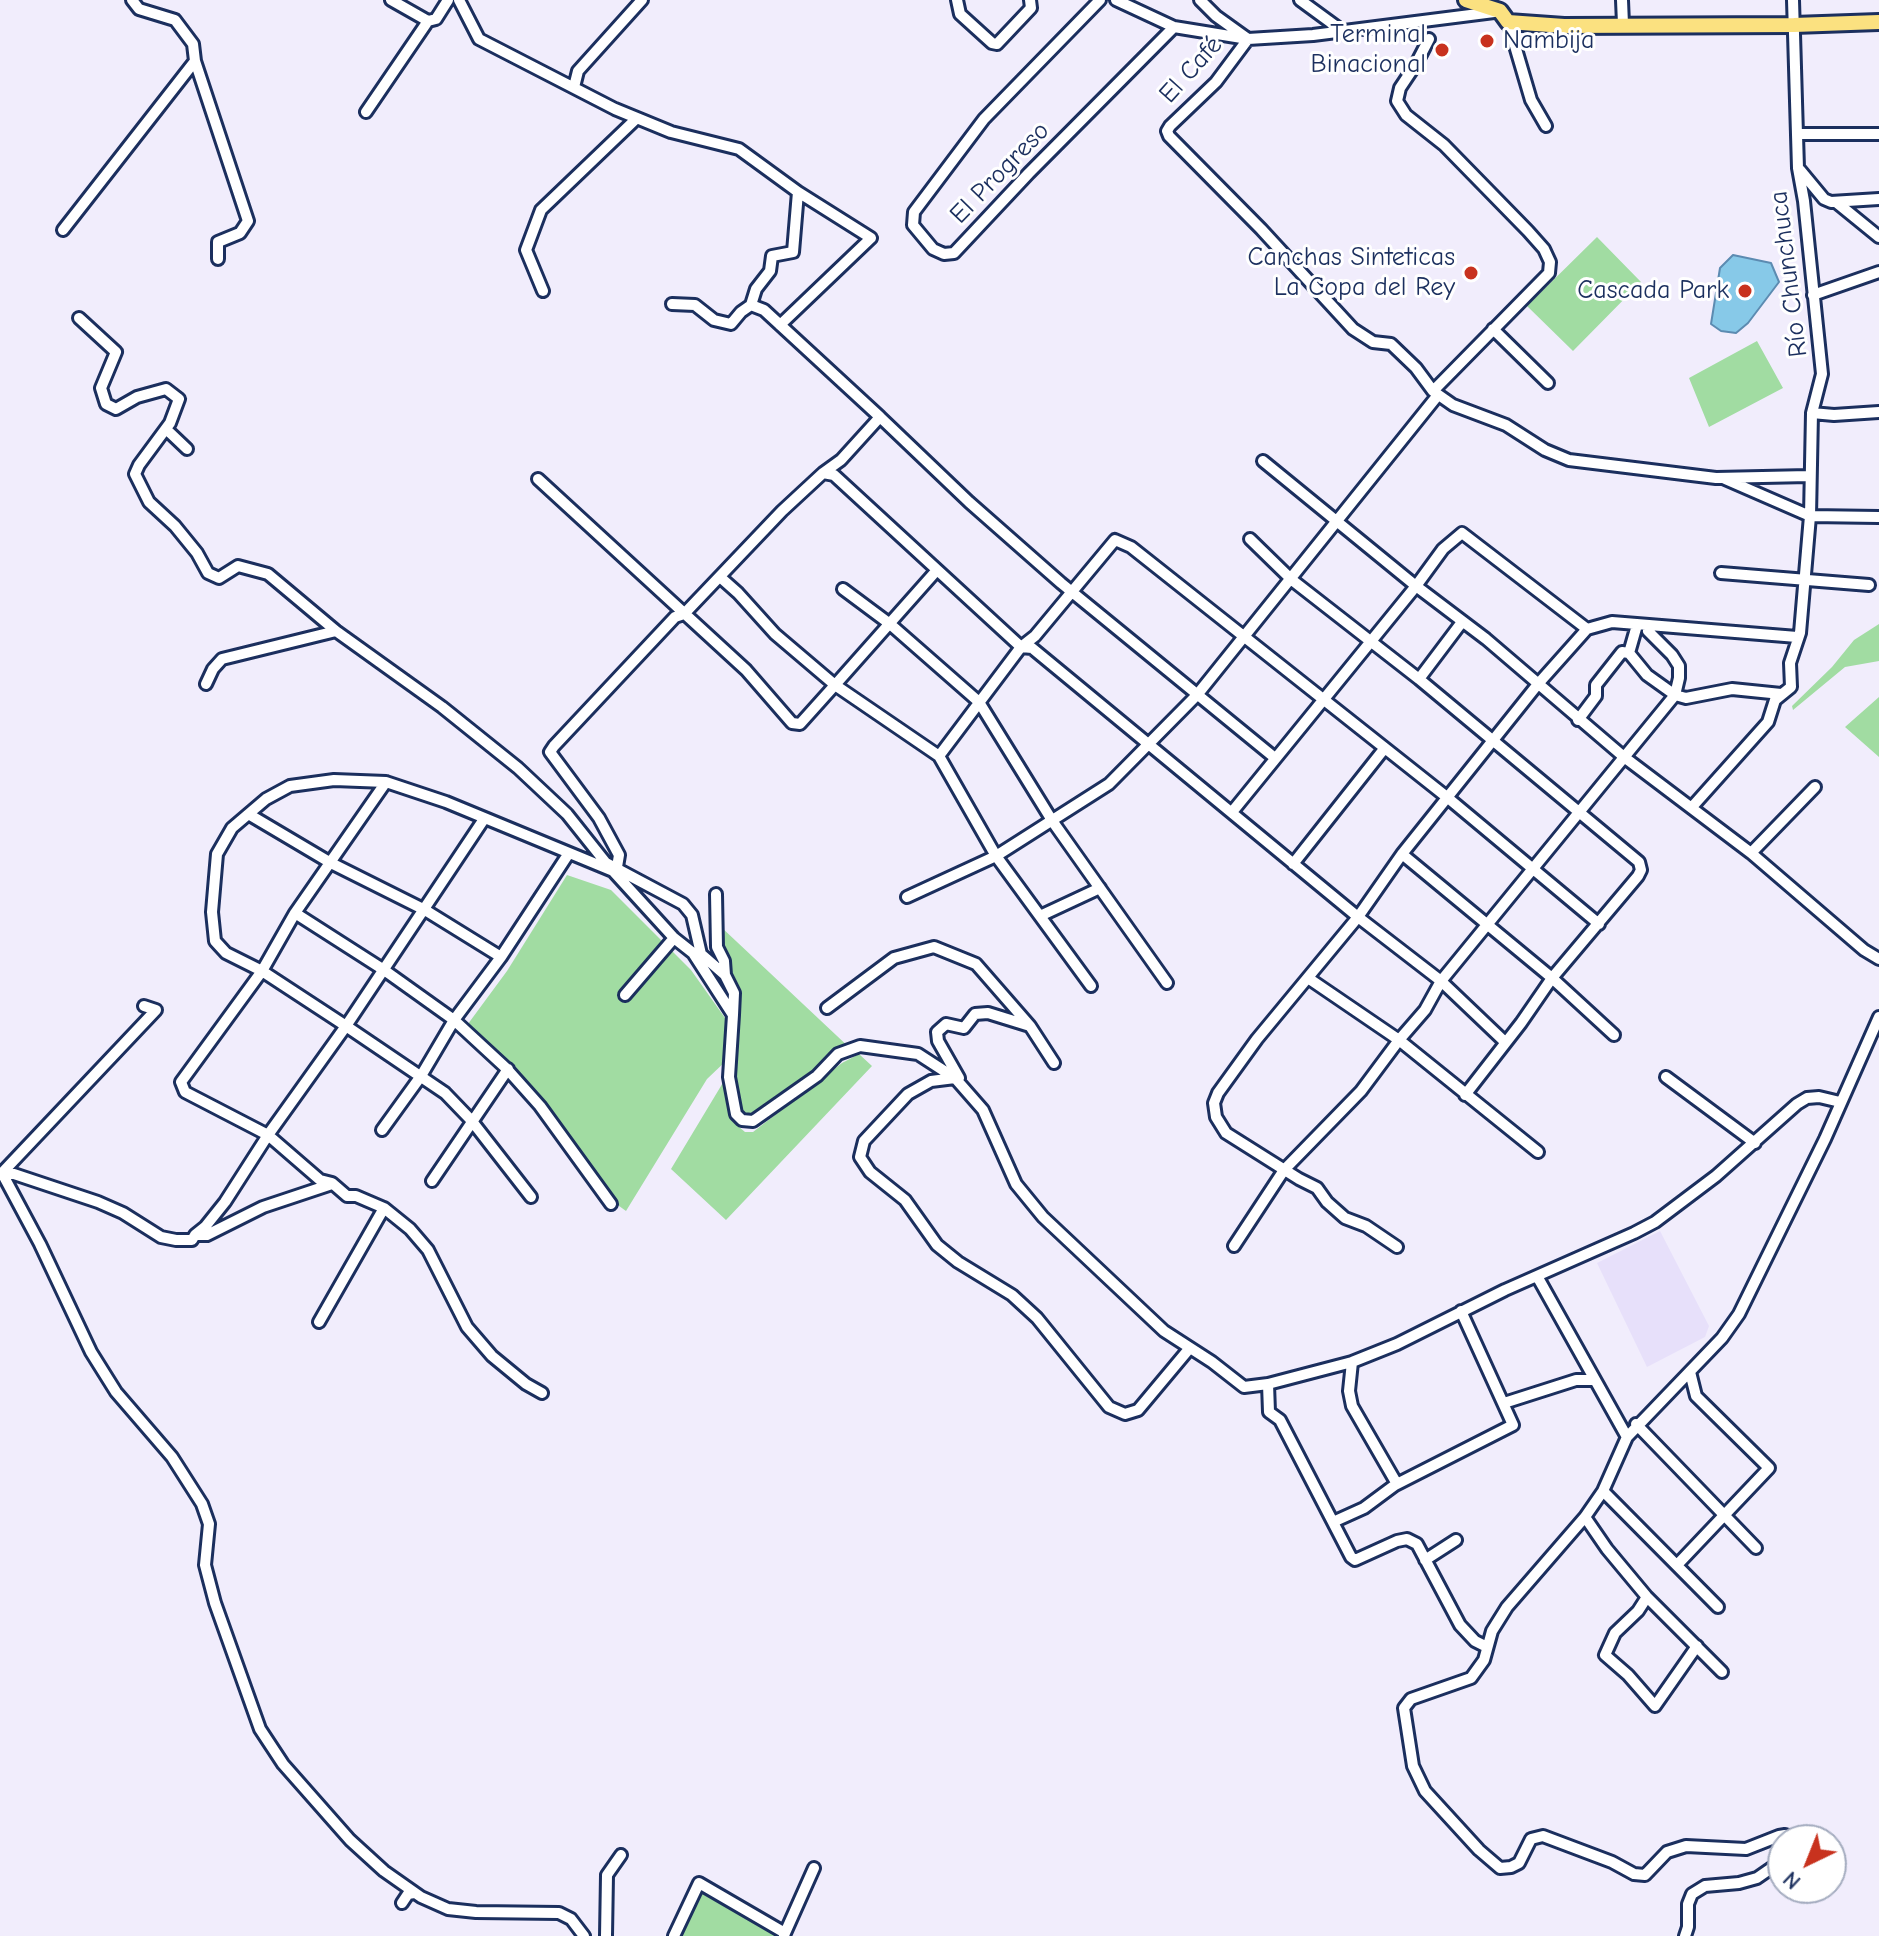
<!DOCTYPE html>
<meta charset="utf-8">
<style>
body{margin:0}
#map{position:relative;width:1879px;height:1936px;overflow:hidden;background:#f1edfc;font-family:"Comic Neue",sans-serif}
canvas{display:block}
.north{position:absolute;left:1767px;top:1824px;width:80px;height:80px;box-sizing:border-box;background:#fff;border:2px solid #a4acbf;border-radius:50%;rotate:223deg;font-size:22px;font-weight:700;line-height:32px;text-align:center;color:#1b2f5e}
.north::after{content:'';display:block;margin:auto;width:28px;height:36px;background:#c8321e;clip-path:polygon(50% 0,100% 100%,50% 72%,0 100%)}
</style>
<div id="map">
<canvas width="1879" height="1936"></canvas>
<div class="north">N</div>
</div>
<script>
const c = document.querySelector('canvas').getContext('2d');
c.lineJoin = 'round';
function paint(path, color) { c.fillStyle = color; c.fill(path, 'evenodd'); }
const shape = rows => new Path2D(rows.map(r => 'M' + r).join(''));
function trace(path, color, width, dash) { c.strokeStyle = color; c.lineWidth = width; c.lineCap = dash ? 'butt' : 'round'; c.setLineDash(dash || []); c.stroke(path); }
function drawText(font, color, halo, rows, align = 'center') {
  c.font = font + ' "Comic Neue",sans-serif'; c.lineWidth = 6; c.setLineDash([]); c.textBaseline = 'middle'; c.strokeStyle = halo; c.fillStyle = color; for (const [text, x, y, turn = 0] of rows) {
    c.save(); c.translate(x, y); c.rotate((+turn || 0) * Math.PI / 180); c.textAlign = isNaN(turn) ? turn : align; if (halo) c.strokeText(text, 0, 0); c.fillText(text, 0, 0); c.restore();
  }
}
const built = shape([
 [1660,1231,1709,1326,1705,1337,1647,1367,1597,1263]
]);
const green = shape([
 [1597,237,1641,282,1573,351,1527,306],
 [1757,341,1783,388,1709,427,1689,378],
 [1879,624,1879,661,1845,667,1793,710,1792,706,1832,667,1854,640],
 [1879,697,1879,757,1845,727],
 [567,875,611,890,691,970,730,1025,728,1059,707,1079,626,1211,615,1203,568,1135,512,1067,465,1028,507,971],
 [720,926,853,1051,840,1054,753,1123,741,1119,734,1081,741,1008,739,993,728,970,722,949],
 [859,1054,872,1066,726,1220,671,1169,727,1076,732,1121,745,1132,753,1132,842,1063],
 [699,1888,782,1936,677,1936]
]);
const water = shape([
 [1733,255,1771,263,1779,282,1748,323,1736,333,1721,331,1711,324,1720,268,1733,255]
]);
const minor = shape([
 [132,0,139,9,175,20,193,44,195,61,248,221,240,233,218,242,218,259],
 [391,0,428,21,436,19,448,0],
 [459,0,479,39,615,109,671,132,739,149,798,192],
 [957,0,960,14,992,43,997,44,1031,8,1030,0],
 [1100,0,984,119,914,212,913,225,933,249,944,254,954,253,1029,173,1174,27],
 [1116,0,1174,27,1248,39,1313,35,1494,12],
 [1200,0,1216,16,1248,39,1216,82,1170,126,1167,131,1169,136,1261,229,1353,329,1373,342,1391,344,1416,368,1433,391,1453,405,1506,425,1545,450,1569,460,1716,478,1809,476],
 [1300,0,1341,30],
 [1622,0,1623,24],
 [1508,22,1531,100,1546,126],
 [1429,39,1416,64,1400,88,1397,101,1406,115,1444,145,1528,231,1544,249,1550,262,1549,273,1433,391],
 [574,87,578,71,642,0],
 [366,112,428,21],
 [1797,134,1879,134],
 [1800,170,1824,199,1831,202,1879,199],
 [1836,202,1879,237],
 [63,230,195,61],
 [543,291,526,250,541,210,637,118],
 [1813,295,1879,272],
 [672,304,695,305,714,320,731,324,741,312,751,305,764,310,880,417],
 [751,305,756,289,770,271,772,256,793,252,798,192,871,238,780,325],
 [79,318,116,352,101,388,106,404,116,409,137,397,166,389,179,399,170,423,139,465,135,474,149,502,175,526,197,553,208,573,219,578,238,566,268,574,336,631,442,707,518,768,567,814,606,863,683,904,692,915,701,954,725,975],
 [1493,329,1548,383],
 [1812,413,1834,415,1879,412],
 [166,429,187,449],
 [1263,461,1416,586,1486,639,1624,757,1751,853,1864,950,1879,959],
 [823,473,841,460,880,417,969,502,1061,583,1275,758],
 [538,479,746,670,792,723,800,724,835,685,939,756,1021,647,1032,648,1358,917,1441,981,1505,1042],
 [1725,479,1810,516,1879,517],
 [1250,539,1292,580,1419,679,1639,862,1641,870,1638,876,1552,978,1521,1023,1465,1095],
 [1721,573,1869,585],
 [720,577,738,593,775,634,835,685,937,570],
 [843,589,890,624,979,702,1053,822,1167,983],
 [1651,626,1648,631,1672,655,1679,666,1679,678,1675,695,1686,698,1732,689,1781,694],
 [1419,679,1462,622],
 [206,684,213,669,222,659,336,631],
 [1578,720,1596,696,1596,685,1622,652,1629,653],
 [939,756,996,856,1091,986],
 [386,782,295,913,262,971,181,1082,185,1092,268,1135,320,1180,332,1183,347,1196,356,1196,384,1208,410,1229,428,1250,467,1327,492,1356,526,1384,542,1393],
 [1692,807,1768,722,1775,700,1791,687,1790,663,1800,633,1810,516,1812,413,1822,374,1804,201,1798,168,1793,0],
 [1232,812,1416,586,1443,549,1462,533,1587,629],
 [250,815,331,863,425,910,501,957],
 [484,819,346,1026,262,971,226,953,215,941,212,912,217,854,232,828,266,799,290,786,334,780,386,782,446,802,613,871,617,867,619,855,599,818,550,752,554,746,675,617,684,614,782,511,823,473,834,475,1021,647,1035,636,1115,540,1131,547,1448,798,1599,924],
 [1751,853,1815,787],
 [1402,854,1552,978,1614,1035],
 [1293,864,1384,749],
 [613,871,674,938,693,953,733,1015,729,1077,736,1114,742,1120,753,1121,817,1076,838,1054,860,1046,918,1054,955,1078,983,1110,1016,1184,1043,1217,1164,1331,1212,1362,1244,1387,1268,1384,1352,1362,1397,1344,1505,1290,1634,1233,1655,1222,1716,1176,1797,1104,1807,1098,1819,1097,1840,1102],
 [716,894,717,947,724,961,725,975,734,993,733,1015],
 [907,897,996,856,1109,784,1197,695,1438,395],
 [295,913,384,970,454,1020,501,957,569,853],
 [1040,916,1100,888],
 [1308,978,1399,1040,1538,1152],
 [625,995,674,938],
 [827,1008,894,958,934,947,976,964,1030,1026],
 [1666,1077,1755,1143],
 [955,1078,931,1081,908,1094,864,1141,860,1157,870,1172,905,1200,937,1245,958,1262,1012,1295,1037,1318,1109,1407,1125,1414,1138,1410,1189,1349],
 [959,1078,938,1041,937,1032,946,1024,964,1028,975,1014,988,1013,1030,1026,1054,1063],
 [382,1130,421,1076,454,1020,507,1069,540,1106,611,1204],
 [2,1173,40,1244,91,1352,116,1392,172,1457,202,1504,209,1524,205,1565,215,1603,260,1729,283,1764,350,1840,384,1871,421,1897,448,1909,476,1912,559,1913,571,1919,584,1936],
 [2,1173,14,1174,98,1202,123,1213,161,1237,176,1240,192,1240,195,1235,207,1235,263,1207,332,1184],
 [0,1175,156,1010,144,1006],
 [432,1181,508,1069],
 [195,1235,205,1227,225,1202,268,1135,346,1026,445,1093,471,1120,531,1197],
 [1234,1246,1284,1170,1361,1091,1399,1040,1425,1010,1441,981,1675,695,1647,675,1629,653,1637,625],
 [1397,1247,1366,1226,1345,1218,1327,1202,1317,1188,1299,1179,1226,1133,1216,1117,1214,1103,1218,1093,1257,1039,1358,917,1402,854,1538,684,1587,629,1612,622,1797,637],
 [1537,1276,1627,1437],
 [319,1322,384,1208],
 [1352,1362,1349,1391,1352,1406,1397,1484],
 [1268,1384,1269,1412,1280,1420,1351,1557,1355,1560,1397,1541,1407,1539,1417,1544,1460,1625,1475,1641,1487,1647],
 [1504,1403,1576,1380,1593,1380],
 [1636,1424,1756,1548],
 [1603,1491,1718,1607],
 [1585,1517,1607,1549,1647,1597,1722,1672],
 [1333,1522,1364,1508,1395,1485,1513,1425,1461,1311],
 [1425,1560,1456,1540],
 [1677,1565,1769,1468,1696,1396,1690,1372],
 [1647,1597,1638,1611,1615,1633,1605,1655,1628,1675,1655,1706,1697,1646],
 [1795,1840,1785,1835,1779,1836,1746,1849,1686,1846,1667,1852,1645,1875,1634,1874,1612,1862,1543,1836,1531,1839,1519,1863,1511,1867,1500,1868,1479,1850,1425,1791,1413,1766,1404,1708,1411,1699,1471,1678,1484,1660,1492,1631,1507,1607,1585,1517,1603,1491,1627,1437,1722,1338,1739,1314,1825,1139,1879,1017],
 [402,1903,408,1894,414,1893],
 [785,1933,814,1868],
 [606,1936,607,1875,621,1855],
 [674,1936,699,1883,785,1933,784,1936],
 [1685,1936,1688,1927,1688,1904,1692,1894,1705,1886,1739,1883,1757,1878,1783,1860]
]);
const highway = shape([
 [1466,0,1500,11,1508,22,1564,26,1794,25,1879,22]
]);
const markers = [
 [1487,41,8,"#c8321e"],
 [1442,50,8,"#c8321e"],
 [1471,273,8,"#c8321e"],
 [1745,291,8,"#c8321e"]
];
const poiNames = [
 ["Terminal",1426,35],
 ["Binacional",1426,65],
 ["Nambija",1503,41,"left"],
 ["Canchas Sinteticas",1455,258],
 ["La Copa del Rey",1455,288],
 ["Cascada Park",1729,291]
];
const streetNames = [
 ["El Café",1191,70,-48],
 ["El Progreso",1000,173,-46],
 ["Río Chunchuca",1789,274,-97]
];
paint(built, '#e7e0fa');
paint(green, '#a1dca2');
paint(water, '#87c9e8');
trace(water, '#5c8bb1', 2);
trace(minor, '#1b2f5e', 16);
trace(highway, '#1b2f5e', 20);
trace(minor, '#fff', 10);
trace(highway, '#fbe180', 14);
for (const [x, y, r, color] of markers) { const dot = new Path2D(); dot.arc(x, y, r, 0, 2 * Math.PI); c.fillStyle = color; c.fill(dot); trace(dot, '#fff', 3); }
drawText('26px', '#1b2f5e', '#fff', poiNames, 'right');
drawText('26px', '#1b2f5e', '#fff', streetNames);
</script>
